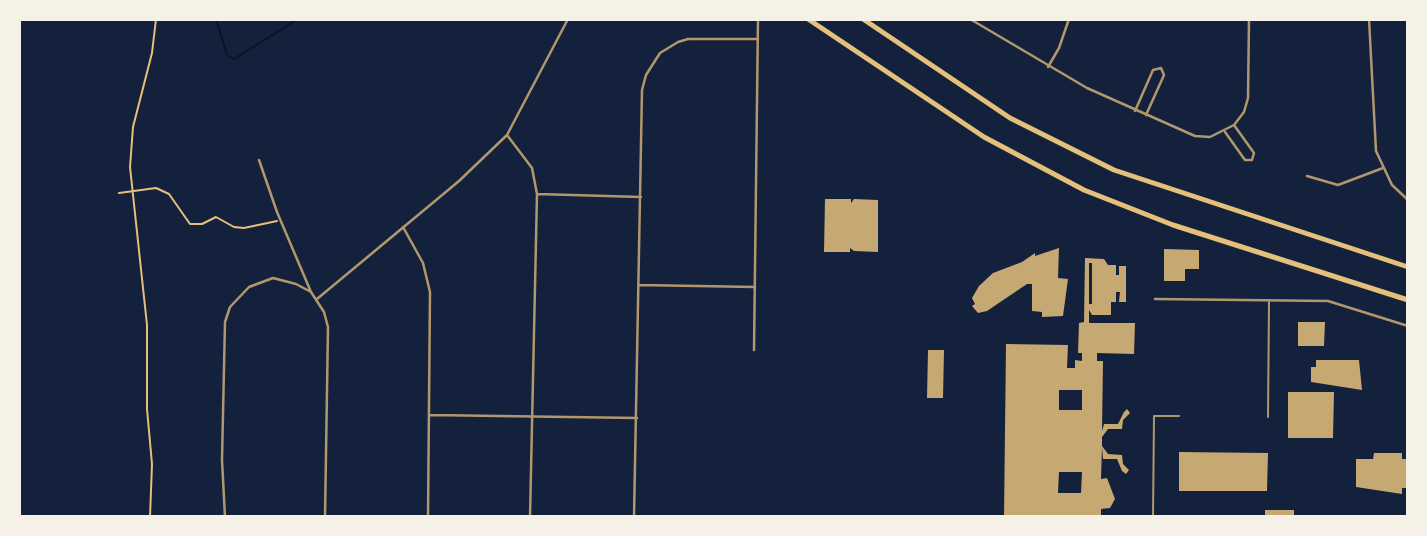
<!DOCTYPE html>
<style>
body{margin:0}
#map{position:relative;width:1427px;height:536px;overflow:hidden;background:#14213d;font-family:"IBM Plex Sans",sans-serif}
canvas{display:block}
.frame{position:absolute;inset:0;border:21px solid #f6f1e7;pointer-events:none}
</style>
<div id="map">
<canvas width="1427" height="536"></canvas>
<div class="frame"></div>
</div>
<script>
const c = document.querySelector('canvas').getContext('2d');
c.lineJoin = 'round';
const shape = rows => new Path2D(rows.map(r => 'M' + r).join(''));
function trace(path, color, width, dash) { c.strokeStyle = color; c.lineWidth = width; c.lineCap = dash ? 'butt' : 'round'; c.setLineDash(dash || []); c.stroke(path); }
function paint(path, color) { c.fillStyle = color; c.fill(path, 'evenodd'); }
const stream = shape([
 [216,19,227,55,234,59,298,19]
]);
const building = shape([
 [825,199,851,199,851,203,854,199,878,200,878,252,854,251,850,248,850,252,824,252],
 [1059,248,1058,278,1068,279,1063,316,1042,317,1042,312,1032,311,1032,284,1027,284,987,311,978,313,972,306,975,304,972,298,979,286,993,273,1022,262,1035,253,1035,256],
 [1164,249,1199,250,1199,269,1185,269,1185,281,1164,281],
 [1085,258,1104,259,1108,265,1116,265,1116,275,1119,275,1119,266,1126,266,1126,302,1119,302,1120,292,1116,292,1116,302,1111,302,1111,315,1092,315,1089,310,1089,323,1135,323,1134,354,1097,353,1097,361,1103,361,1102,431,1104,424,1118,424,1124,412,1127,409,1130,413,1123,420,1122,429,1108,429,1102,437,1102,446,1108,454,1122,455,1123,464,1129,470,1126,474,1122,471,1117,459,1103,459,1102,447,1101,479,1107,478,1115,499,1110,508,1101,509,1101,517,1004,517,1006,344,1068,345,1067,368,1075,368,1075,360,1082,361,1082,353,1078,353,1079,323,1084,322],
 [1089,263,1092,263,1092,304,1089,304],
 [1059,390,1082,390,1082,410,1059,410],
 [1059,472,1082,472,1081,493,1058,493],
 [1298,322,1325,322,1324,346,1298,346],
 [928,350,944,350,943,398,927,398],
 [1316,360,1359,360,1362,390,1311,382,1311,367,1316,367],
 [1288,392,1334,392,1333,438,1288,438],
 [1179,452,1268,453,1267,491,1179,491],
 [1374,453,1402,453,1402,459,1408,459,1408,488,1402,488,1402,494,1356,487,1356,459,1373,459],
 [1265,510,1294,510,1294,517,1265,517]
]);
const path = shape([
 [119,193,156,188,169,194,190,224,202,224,216,217,234,227,244,228,277,221],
 [150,517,152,464,147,409,147,325,130,167,133,127,152,53,156,19]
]);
const service = shape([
 [1268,417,1269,302],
 [1153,517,1154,416,1179,416]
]);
const minor = shape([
 [970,19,1087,88,1195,136,1210,137,1234,125,1244,112,1248,98,1249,19],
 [1369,19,1376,151,1392,185,1408,200],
 [1048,67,1059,48,1069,19],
 [1135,111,1153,70,1161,68,1164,75,1146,115],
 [1225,132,1245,160,1252,160,1254,153,1234,125],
 [507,135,532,168,537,194,530,517],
 [259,160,277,212,311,292,324,312,328,327,325,517],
 [1307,176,1338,185,1383,168],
 [537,194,641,197],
 [403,227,423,263,430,292,428,517],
 [639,285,755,287],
 [317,299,459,181,507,135,568,19],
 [1155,299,1328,301,1408,326],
 [754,350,758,19],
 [430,415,637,418],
 [225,517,222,460,225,322,230,307,249,287,273,278,296,284,311,292],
 [634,517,642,90,646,75,660,53,678,42,688,39,758,39]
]);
const motorway = shape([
 [808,19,984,137,1084,190,1173,225,1408,300],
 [863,19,1010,118,1114,170,1408,267]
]);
trace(stream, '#0b132b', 2);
paint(building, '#c6a872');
trace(path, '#e5c07b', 2);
trace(service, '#b1986c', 2);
trace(minor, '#b1986c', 2.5);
trace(motorway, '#e5c07b', 5);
</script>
